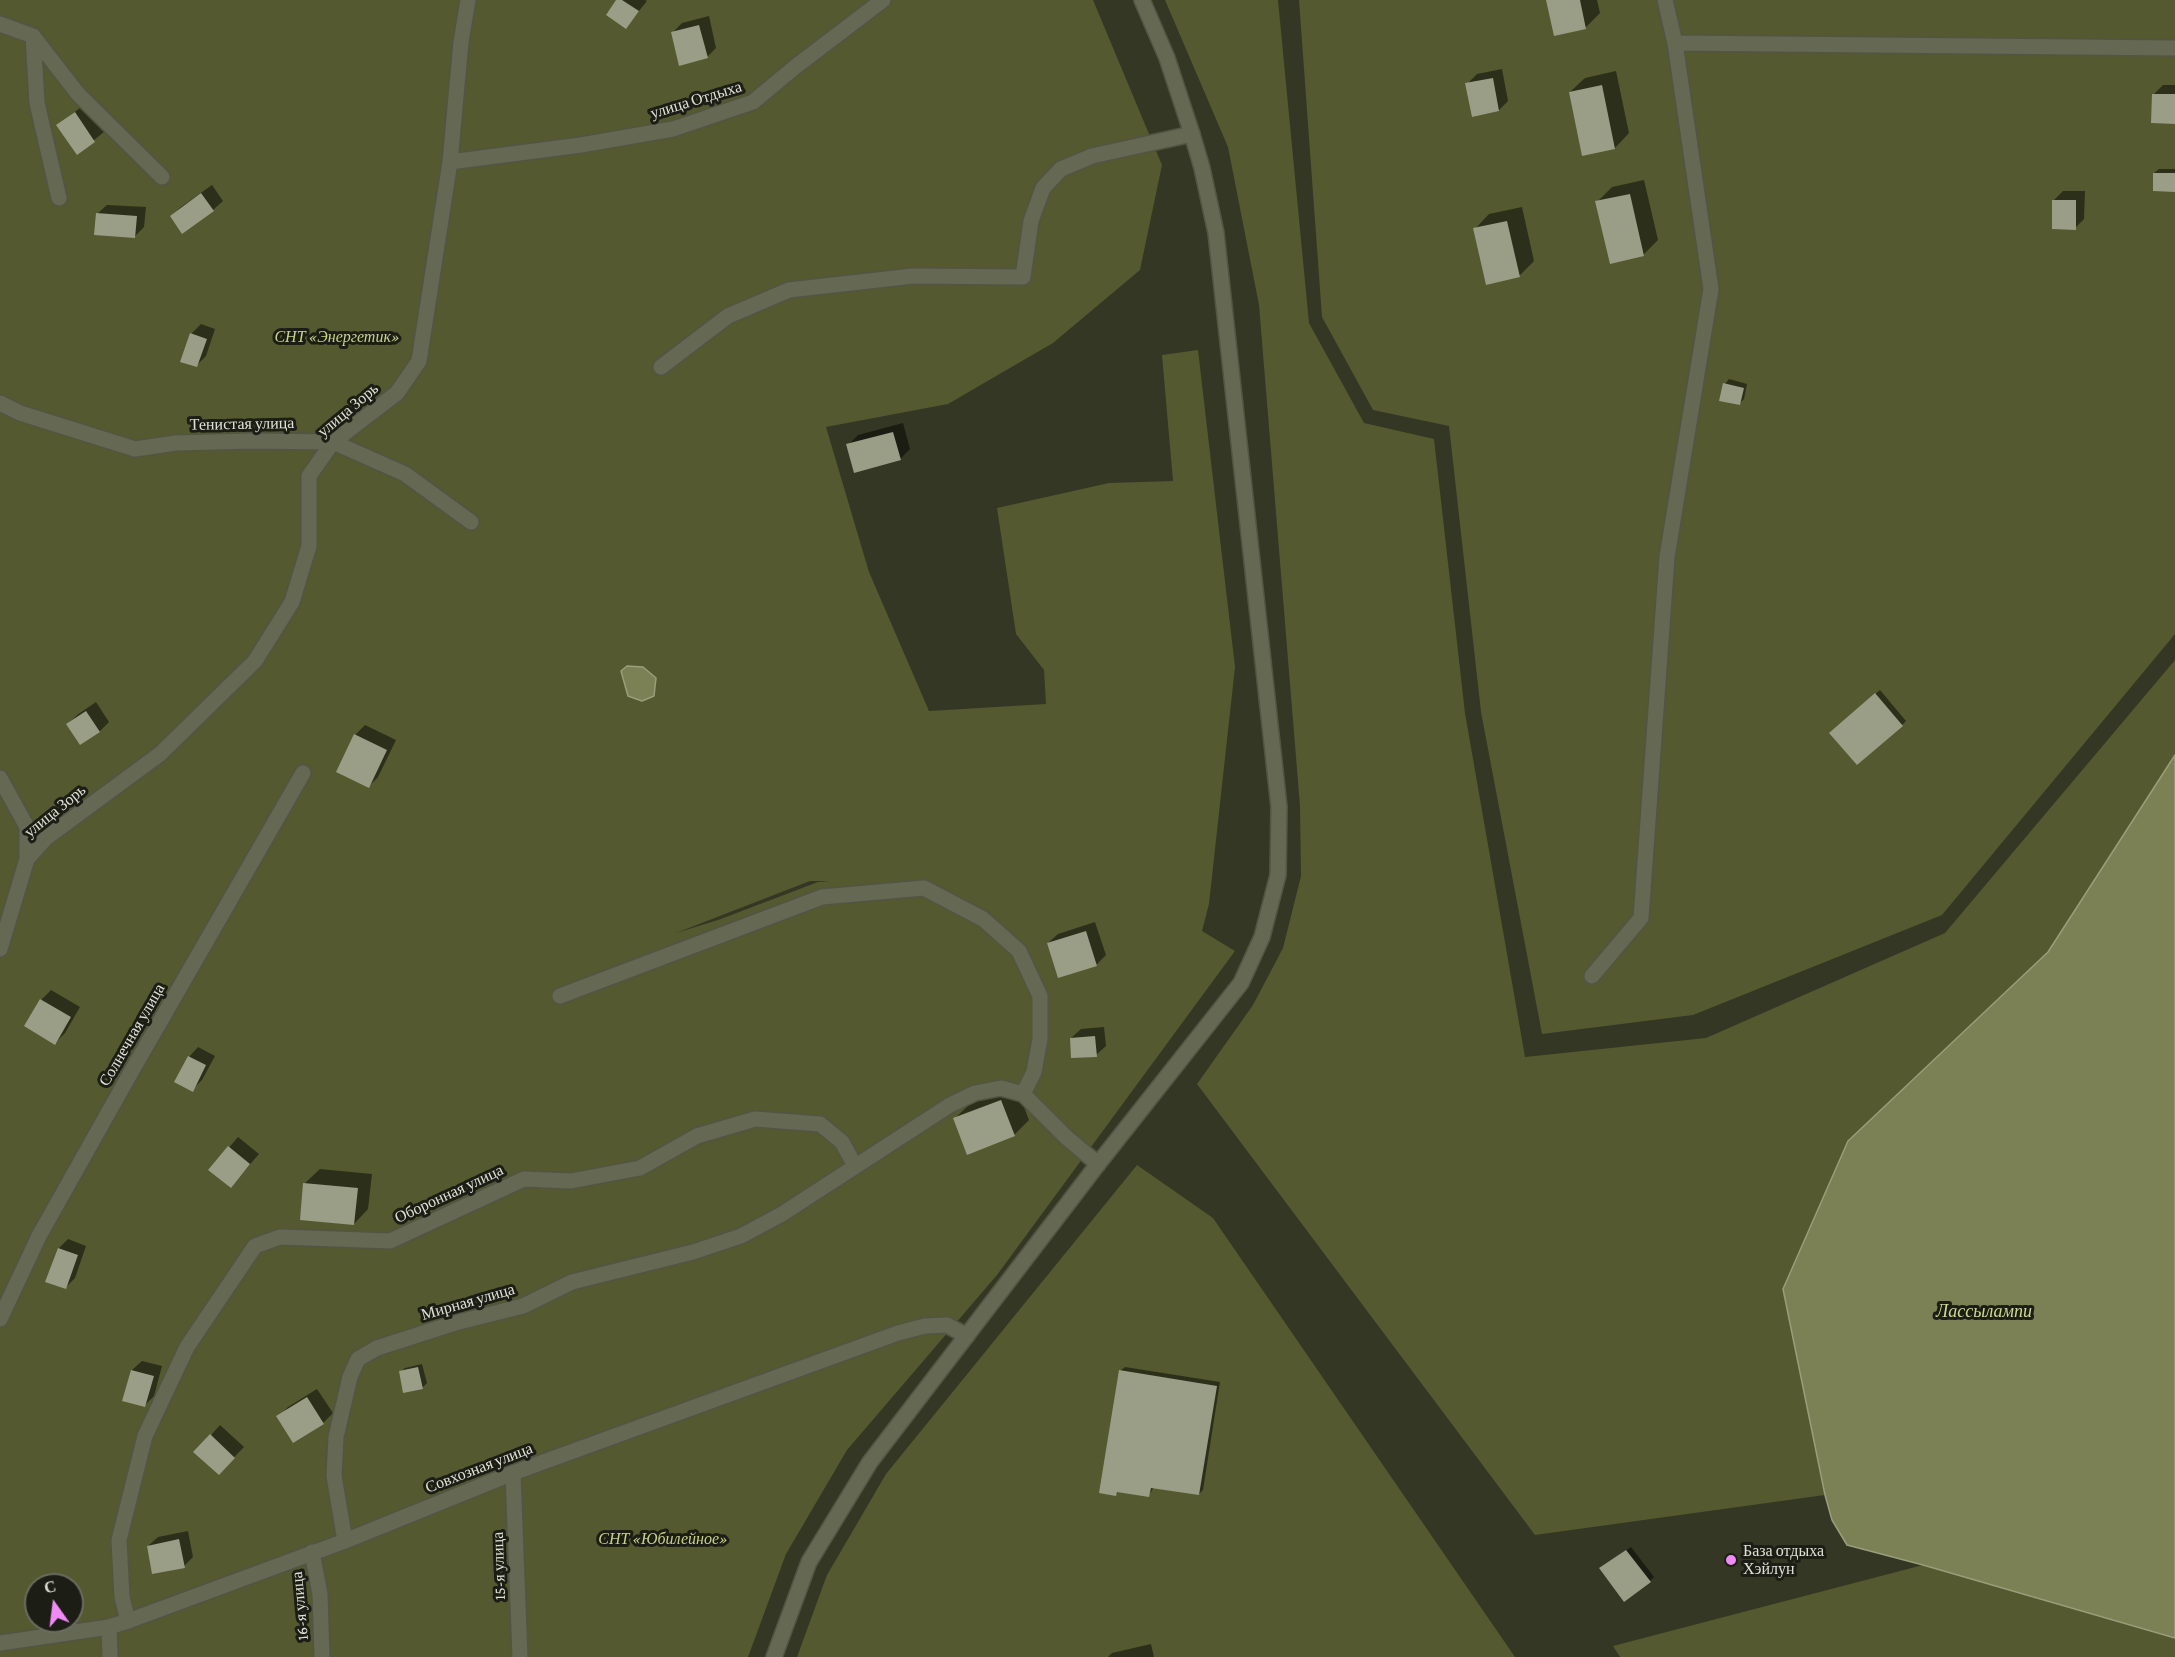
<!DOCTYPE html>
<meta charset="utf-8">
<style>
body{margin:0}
#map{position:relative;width:2175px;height:1657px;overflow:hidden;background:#343723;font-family:"Crimson Pro",serif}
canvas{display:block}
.north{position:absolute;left:24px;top:1573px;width:60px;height:60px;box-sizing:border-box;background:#1c1d14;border:2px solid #6a6b61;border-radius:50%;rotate:346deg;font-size:16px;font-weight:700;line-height:24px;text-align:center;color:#dfe1d5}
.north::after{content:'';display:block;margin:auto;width:21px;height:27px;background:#f08bf6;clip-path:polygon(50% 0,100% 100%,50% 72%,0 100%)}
</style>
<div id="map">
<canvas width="2175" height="1657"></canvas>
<div class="north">С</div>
</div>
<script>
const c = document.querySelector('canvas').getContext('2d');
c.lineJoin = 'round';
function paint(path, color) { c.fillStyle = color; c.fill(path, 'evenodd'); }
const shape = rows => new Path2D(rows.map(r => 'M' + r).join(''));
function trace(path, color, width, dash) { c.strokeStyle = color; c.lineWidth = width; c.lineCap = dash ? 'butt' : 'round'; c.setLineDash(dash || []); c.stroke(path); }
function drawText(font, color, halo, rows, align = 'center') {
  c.font = font + ' "Crimson Pro",serif'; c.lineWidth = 6; c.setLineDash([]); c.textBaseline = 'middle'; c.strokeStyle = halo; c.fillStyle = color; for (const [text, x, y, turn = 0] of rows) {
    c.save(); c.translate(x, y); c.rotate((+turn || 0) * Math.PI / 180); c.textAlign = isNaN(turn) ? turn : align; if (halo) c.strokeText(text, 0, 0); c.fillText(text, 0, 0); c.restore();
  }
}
const green = shape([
 [0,0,1093,0,1162,165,1140,270,1053,343,948,404,826,427,869,572,929,711,1046,704,1044,670,1016,634,997,508,1109,483,1173,481,1162,355,1198,350,1235,667,1209,904,1202,931,1235,951,997,1275,847,1450,786,1554,748,1657,0,1657],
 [810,881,830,881,818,882,718,920,676,933],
 [36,1585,72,1585,72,1621,36,1621],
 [1165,0,1278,0,1309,323,1364,423,1434,439,1465,713,1525,1057,1706,1038,1945,933,2175,660,2175,755,2048,952,1848,1141,1783,1289,1825,1495,1535,1535,1197,1084,1253,1005,1283,948,1301,876,1300,806,1259,305,1228,147],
 [1299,0,2175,0,2175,634,1942,915,1693,1015,1542,1034,1481,712,1449,426,1373,410,1322,317],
 [1137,1165,1213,1218,1515,1657,797,1657,827,1575,886,1474],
 [1923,1565,2175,1638,2175,1657,1620,1657,1613,1646]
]);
const water = shape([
 [627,666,643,667,656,678,654,696,642,701,628,696,621,671,627,666],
 [2175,755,2175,1638,1923,1565,1847,1545,1832,1520,1825,1495,1783,1289,1848,1141,2048,952,2175,755]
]);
const shadow = shape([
 [618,0,645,0,647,1,626,27],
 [1548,0,1597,0,1600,13,1585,28],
 [709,16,716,48,707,57,672,33,682,23],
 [1502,69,1508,101,1499,110,1467,84,1477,74],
 [1616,71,1629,133,1615,148,1570,92,1585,78],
 [2163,85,2175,85,2175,123,2154,94],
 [85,104,104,132,78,153,58,125],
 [2159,169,2175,169,2175,190,2154,173],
 [1644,180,1658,240,1643,255,1597,202,1612,187],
 [212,185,223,201,213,210,183,232,171,216,181,207],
 [2063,191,2085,191,2084,219,2075,228,2054,200],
 [107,205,146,207,144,227,134,237,97,214],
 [1522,207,1534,261,1519,276,1475,229,1489,214],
 [201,324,215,329,206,356,197,365,191,334],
 [1729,379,1747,384,1744,399,1739,404,1725,384],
 [903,423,910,449,900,459,848,445,858,435],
 [1880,690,1906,721,1902,725,1835,729],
 [96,702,109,722,100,731,80,743,68,724,77,715],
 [365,725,396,740,378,777,369,786,355,735],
 [1095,922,1106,955,1096,965,1048,943,1058,934],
 [51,990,80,1007,65,1033,55,1043,41,1000],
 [1104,1027,1106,1046,1096,1055,1071,1038,1081,1029],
 [198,1047,215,1056,202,1080,192,1090,189,1057],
 [1016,1086,1029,1120,1014,1135,955,1118,970,1104],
 [238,1137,259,1154,231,1186,210,1170],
 [320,1169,372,1174,368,1209,354,1224,305,1183],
 [68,1239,86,1246,75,1278,65,1288,59,1248],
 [142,1361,162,1366,154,1396,145,1405,132,1370],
 [422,1364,427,1383,422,1388,400,1372,405,1368],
 [1125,1367,1220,1382,1203,1490,1199,1494,1154,1487,1149,1495,1119,1490,1116,1494,1120,1371],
 [317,1389,333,1413,323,1423,294,1441,278,1417,288,1407],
 [220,1425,244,1447,219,1473,196,1452],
 [188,1531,193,1557,184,1566,148,1546,158,1537],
 [1631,1547,1654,1577,1650,1581,1606,1564],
 [1151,1644,1154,1657,1108,1657,1112,1653]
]);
const building = shape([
 [616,0,622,0,639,11,626,29,606,15],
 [1546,0,1580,0,1586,29,1554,36],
 [699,25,708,58,679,66,671,32],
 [1493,78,1499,111,1472,117,1465,83],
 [1602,85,1615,149,1582,156,1569,92],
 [2152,94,2175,94,2175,124,2151,123],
 [75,112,95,142,77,155,56,125],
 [2153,173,2175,173,2175,192,2153,191],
 [201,193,214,211,182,234,170,216],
 [1630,194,1644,256,1610,264,1595,201],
 [2052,200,2076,200,2076,230,2052,229],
 [96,213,137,216,135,238,94,235],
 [1507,221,1520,277,1486,285,1473,228],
 [190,333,207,339,197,367,180,362],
 [1723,383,1744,388,1740,405,1719,401],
 [893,432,901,460,854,473,846,444],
 [1875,693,1903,726,1857,765,1829,733],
 [86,711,100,732,80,745,66,724],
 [354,734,387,750,369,788,336,772],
 [1086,931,1097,966,1058,978,1047,943],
 [40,999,71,1017,55,1045,24,1026],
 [1095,1036,1097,1057,1071,1058,1070,1038],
 [188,1056,206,1065,193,1092,174,1082],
 [1001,1100,1015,1136,967,1155,953,1118],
 [228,1146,250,1164,231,1188,208,1170],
 [303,1183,358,1188,354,1225,300,1220],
 [58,1248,78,1255,66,1289,45,1282],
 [418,1367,423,1389,403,1393,399,1371],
 [131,1370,154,1376,145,1407,122,1401],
 [1119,1370,1217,1386,1199,1495,1151,1488,1149,1497,1117,1492,1116,1496,1099,1493],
 [307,1397,324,1424,293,1443,276,1416],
 [210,1434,235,1458,219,1475,193,1452],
 [179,1539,185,1568,152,1574,147,1546],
 [1626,1550,1651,1582,1624,1602,1599,1568]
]);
const street = shape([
 [0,24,33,36,37,103,59,198],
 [33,36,78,94,162,177],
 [1675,43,2175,48],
 [450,162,581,145,673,129,753,102,795,67,883,0],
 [661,367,728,316,789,290,913,276,1023,277,1031,221,1043,188,1061,169,1092,156,1192,134],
 [0,403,20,413,135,449,176,443,251,441,333,442,405,474,471,522],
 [0,778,27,827,27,859],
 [0,949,27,859,46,838,160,754,255,661,292,602,309,546,309,476,333,442,397,393,419,361,450,162,461,42,468,0],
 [1592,976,1641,918,1667,557,1711,289,1675,43,1665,0],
 [560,996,822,897,924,888,983,919,1019,951,1040,996,1040,1039,1034,1072,1023,1094],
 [0,1319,39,1236,130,1074,303,773],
 [513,1473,520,1657],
 [345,1541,334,1476,336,1437,350,1377,358,1359,377,1348,455,1323,523,1306,572,1282,693,1252,741,1236,782,1214,950,1105,975,1093,1001,1088,1023,1094,1067,1138,1098,1164],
 [312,1552,320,1594,322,1657],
 [128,1621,122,1597,119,1540,145,1436,187,1347,255,1246,280,1237,390,1241,524,1179,571,1181,640,1168,697,1136,755,1119,820,1124,842,1142,855,1166],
 [109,1627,110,1657]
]);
const secondary = shape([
 [0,1643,109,1627,128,1621,345,1541,513,1473,898,1333,925,1326,947,1325,967,1336],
 [774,1657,809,1562,870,1462,1098,1164,1241,983,1262,937,1278,875,1279,807,1216,233,1202,168,1192,134,1167,58,1142,0]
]);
const markers = [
 [1731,1560,6,"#f08bf6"]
];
const streetNames = [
 ["улица Отдыха",696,100,-17],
 ["улица Зорь",348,410,-40],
 ["Тенистая улица",242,424,-1],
 ["улица Зорь",55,811,-39],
 ["Солнечная улица",132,1035,-60],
 ["Оборонная улица",449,1194,-25],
 ["Мирная улица",468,1302,-16],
 ["Совхозная улица",479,1468,-21],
 ["15-я улица",499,1566,-92],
 ["16-я улица",300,1606,-95]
];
const parkNames = [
 ["СНТ «Энергетик»",337,337],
 ["СНТ «Юбилейное»",663,1539]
];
const poiNames = [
 ["База отдыха",1743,1551],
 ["Хэйлун",1743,1569]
];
const waterNames = [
 ["Лассылампи",1984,1311]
];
paint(green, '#54592f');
paint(water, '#7b8154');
trace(water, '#999e7b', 1.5);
paint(shadow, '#0007');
paint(building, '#9a9e87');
trace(street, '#535544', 18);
trace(secondary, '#535544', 18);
trace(street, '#656853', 15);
trace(secondary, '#656853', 15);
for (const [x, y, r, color] of markers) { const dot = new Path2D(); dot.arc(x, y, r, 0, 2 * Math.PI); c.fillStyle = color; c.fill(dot); trace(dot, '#1c1d14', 2); }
drawText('16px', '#dfe1d5', '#1c1d14', streetNames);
drawText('italic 16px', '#c8d28a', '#1c1d14', parkNames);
drawText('16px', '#dfe1d5', '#1c1d14', poiNames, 'left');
drawText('italic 18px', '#ced890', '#1c1d14', waterNames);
</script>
